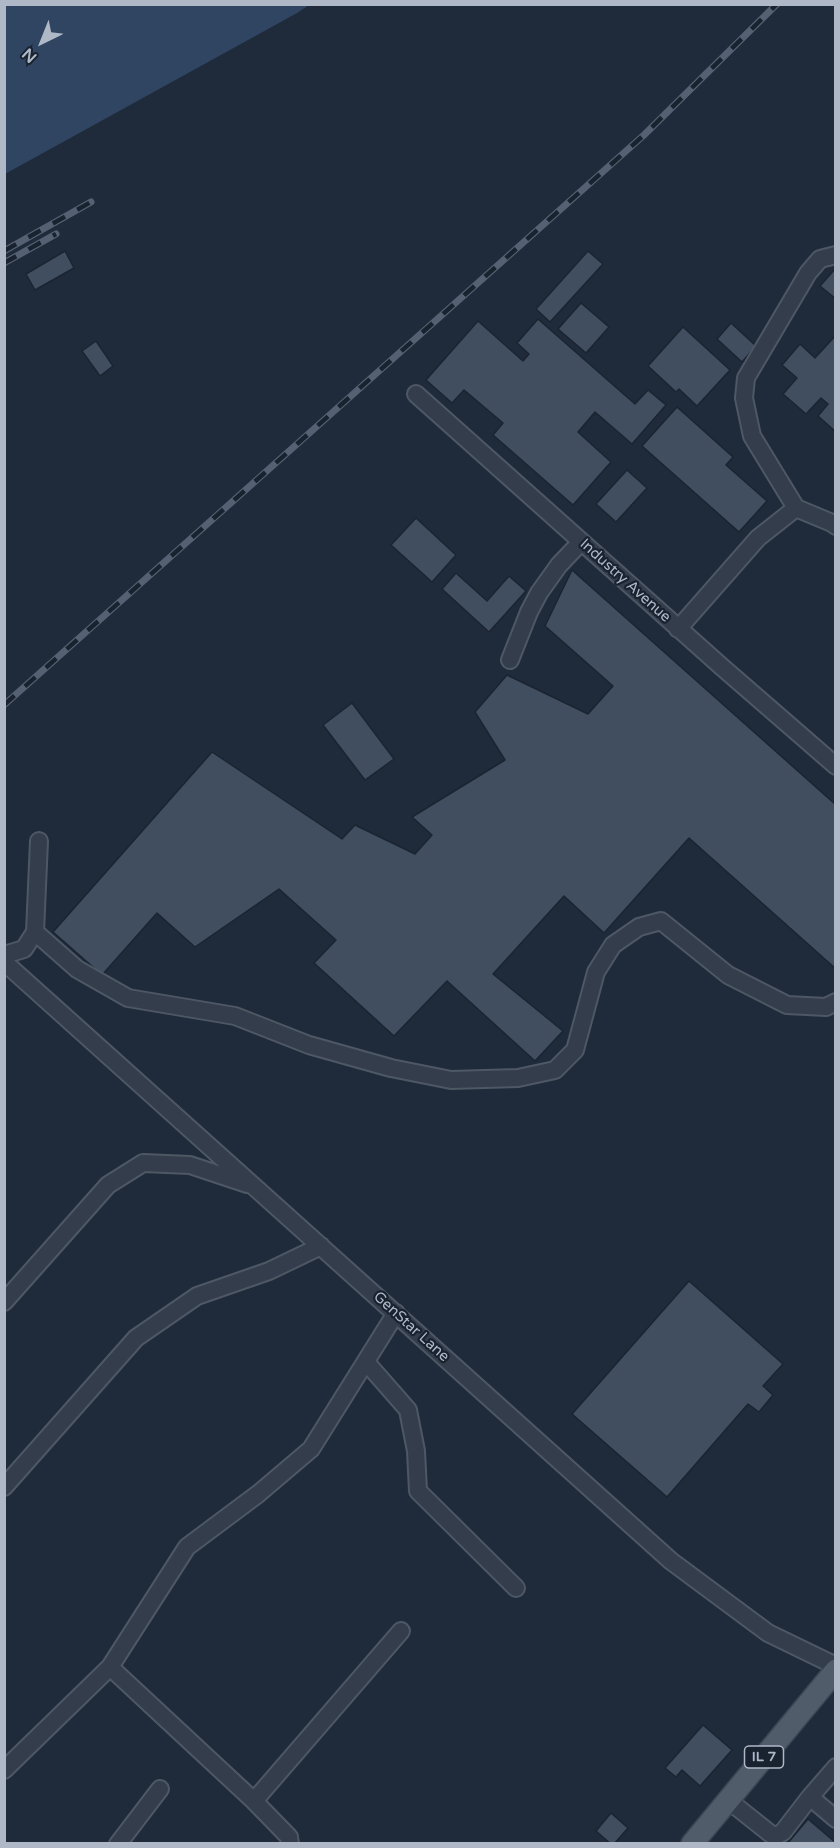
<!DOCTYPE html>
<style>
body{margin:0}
#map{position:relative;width:840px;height:1848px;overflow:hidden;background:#1f2b3a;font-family:"Varela Round",sans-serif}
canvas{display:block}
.frame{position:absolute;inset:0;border:6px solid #aeb8c7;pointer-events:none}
.north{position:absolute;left:12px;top:12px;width:60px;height:60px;-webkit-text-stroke:4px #19222f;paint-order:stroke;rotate:223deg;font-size:16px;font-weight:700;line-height:24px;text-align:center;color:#aeb8c7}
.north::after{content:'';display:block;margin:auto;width:21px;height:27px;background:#aeb8c7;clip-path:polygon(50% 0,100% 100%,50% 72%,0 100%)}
</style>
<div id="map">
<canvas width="840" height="1848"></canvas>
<div class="frame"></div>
<div class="north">N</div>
</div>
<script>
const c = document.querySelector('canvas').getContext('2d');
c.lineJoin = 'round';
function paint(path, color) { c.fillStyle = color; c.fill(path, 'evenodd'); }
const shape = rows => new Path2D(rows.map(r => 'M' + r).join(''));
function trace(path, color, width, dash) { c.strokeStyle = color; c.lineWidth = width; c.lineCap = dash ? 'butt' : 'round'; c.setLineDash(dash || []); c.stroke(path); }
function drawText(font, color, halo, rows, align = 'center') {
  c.font = font + ' "Varela Round",sans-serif'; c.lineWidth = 4.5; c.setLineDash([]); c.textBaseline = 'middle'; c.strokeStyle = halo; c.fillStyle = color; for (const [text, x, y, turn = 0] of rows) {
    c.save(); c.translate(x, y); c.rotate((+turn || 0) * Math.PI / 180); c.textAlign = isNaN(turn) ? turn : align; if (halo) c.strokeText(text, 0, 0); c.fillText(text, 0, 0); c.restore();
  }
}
const water = shape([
 [5,4,309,4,309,5,297,13,5,174]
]);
const building = shape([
 [65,251,74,268,35,290,26,274,65,251],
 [588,251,603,264,550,322,536,309,588,251],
 [835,269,836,269,836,299,820,286,835,269],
 [581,303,609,327,586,353,558,329,581,303],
 [538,319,635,404,648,390,666,405,632,444,595,412,578,432,611,462,573,505,493,435,503,423,464,390,452,403,426,380,478,321,523,361,529,354,517,343,538,319],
 [731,323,756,346,742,362,717,339,731,323],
 [683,327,730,370,697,406,679,389,676,392,648,366,683,327],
 [836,335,836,432,818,416,828,404,821,398,806,414,783,394,797,378,782,365,800,344,815,358,836,335],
 [96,341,113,366,100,376,82,351,96,341],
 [677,407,733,457,726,465,767,501,739,532,642,446,677,407],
 [627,470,647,488,616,522,596,504,627,470],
 [416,518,456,555,432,582,391,545,416,518],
 [572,570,836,805,836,969,689,838,604,933,564,896,493,974,563,1031,535,1061,447,981,394,1036,314,963,336,940,279,889,195,947,157,913,102,975,53,932,212,752,342,839,355,825,415,854,432,835,412,817,505,760,475,712,507,675,588,714,613,686,545,626,572,570],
 [456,573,487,601,509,576,526,591,489,632,442,589,456,573],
 [352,703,394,759,365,780,323,725,352,703],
 [689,1281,783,1364,763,1386,773,1395,759,1412,748,1404,667,1497,572,1414,689,1281],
 [703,1725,732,1750,700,1786,682,1770,676,1777,665,1768,703,1725],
 [611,1813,628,1828,614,1844,611,1844,596,1831,611,1813],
 [808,1819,836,1843,836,1844,787,1844,808,1819]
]);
const minor = shape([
 [416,394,722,667,836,766],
 [796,508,752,436,744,398,746,378,808,273,820,259,836,255],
 [678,629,758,538,796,508,832,523,836,526],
 [510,660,529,612,539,593,559,565,581,542],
 [35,932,77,969,128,998,235,1016,309,1045,391,1068,451,1080,518,1078,555,1070,575,1050,596,972,613,945,639,927,661,921,728,975,787,1005,826,1007,836,1002],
 [4,955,24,949,35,932,39,841],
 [4,962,671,1561,768,1633,836,1666],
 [4,1302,108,1185,143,1163,190,1165,247,1184],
 [366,1362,408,1410,416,1451,418,1491,516,1588],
 [4,1487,136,1338,197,1296,269,1271,321,1246],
 [4,1770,110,1667],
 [810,1797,836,1767],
 [728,1800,772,1835,778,1835,783,1832,810,1797,836,1819],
 [254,1801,401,1631],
 [118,1844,160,1789],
 [290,1844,289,1837,254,1801,110,1667,187,1547,258,1494,311,1449,396,1313]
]);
const major = shape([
 [692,1844,836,1670]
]);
const rail = shape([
 [4,251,91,202],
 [4,263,56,234],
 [4,705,644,135,777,4]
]);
const shields = [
 [764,1757,39]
];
const shieldNames = [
 ["IL 7",764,1757]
];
const streetNames = [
 ["Industry Avenue",625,581,42],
 ["GenStar Lane",411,1327,42]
];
paint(water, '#304561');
paint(building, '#404e60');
trace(building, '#1b2431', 1.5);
trace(minor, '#4e5865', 20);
trace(major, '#3d4654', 24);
trace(minor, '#333d4b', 16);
trace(major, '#515c6b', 21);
trace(rail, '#556172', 7);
trace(rail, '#19222f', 4.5, [14]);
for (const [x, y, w] of shields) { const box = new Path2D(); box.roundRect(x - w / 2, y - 11, w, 22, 4.5); c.fillStyle = '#19222f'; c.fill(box); trace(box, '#aeb8c7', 1.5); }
drawText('bold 14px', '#aeb8c7', null, shieldNames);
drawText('15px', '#aeb8c7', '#19222f', streetNames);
</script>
